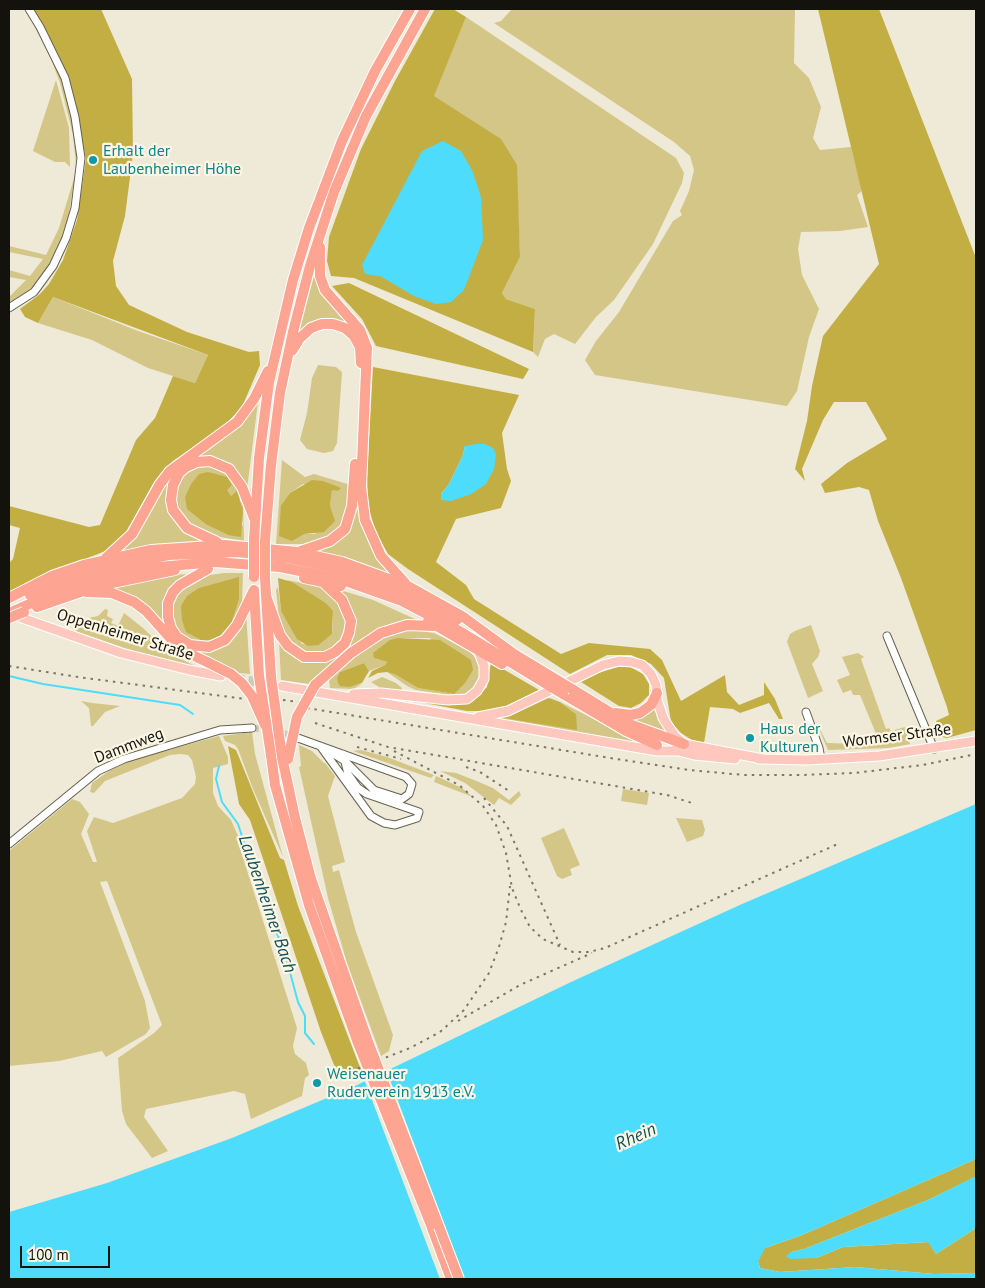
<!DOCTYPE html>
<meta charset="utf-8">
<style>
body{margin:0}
#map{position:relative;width:985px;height:1288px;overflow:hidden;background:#eeead7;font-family:"PT Sans",sans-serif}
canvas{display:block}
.frame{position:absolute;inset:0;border:10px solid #14120c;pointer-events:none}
.scale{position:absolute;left:20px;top:1246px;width:90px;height:22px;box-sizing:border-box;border:2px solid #14120c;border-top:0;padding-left:6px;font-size:15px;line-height:18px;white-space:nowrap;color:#14120c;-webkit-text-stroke:4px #fbf7e4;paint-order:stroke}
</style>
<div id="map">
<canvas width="985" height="1288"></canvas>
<div class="frame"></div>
<div class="scale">100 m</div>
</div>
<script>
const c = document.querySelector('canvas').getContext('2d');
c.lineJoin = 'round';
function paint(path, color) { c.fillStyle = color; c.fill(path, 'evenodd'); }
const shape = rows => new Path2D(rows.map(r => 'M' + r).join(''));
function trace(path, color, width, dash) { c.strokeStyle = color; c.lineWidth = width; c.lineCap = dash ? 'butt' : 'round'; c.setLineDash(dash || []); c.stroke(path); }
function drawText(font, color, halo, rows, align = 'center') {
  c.font = font + ' "PT Sans",sans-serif'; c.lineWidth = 4.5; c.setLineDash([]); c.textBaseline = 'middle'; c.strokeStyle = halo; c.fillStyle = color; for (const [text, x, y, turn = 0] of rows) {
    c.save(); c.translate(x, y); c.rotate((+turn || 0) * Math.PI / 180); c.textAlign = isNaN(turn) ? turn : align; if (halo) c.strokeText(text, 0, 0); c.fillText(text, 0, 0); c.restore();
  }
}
const green = shape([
 [25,9,49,48,66,91,76,132,76,165,73,135,60,83,49,53],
 [512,9,795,9,794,63,809,78,821,107,813,138,820,150,851,147,862,191,857,195,868,227,840,231,801,232,798,249,802,275,819,309,809,337,797,391,787,406,595,375,585,360,596,341,619,312,673,221,682,215,680,211,689,191,694,170,690,156,674,142,494,23,501,21],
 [466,17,676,158,684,173,682,183,653,244,614,300,596,317,575,344,554,334,545,339,538,357,533,352,535,309,506,299,502,293,520,257,516,165,433,96],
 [56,80,69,128,70,167,65,162,55,162,33,151],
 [75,175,67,226,48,269,37,283,25,294,9,303,9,297,26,280,9,277,9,270,30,276,43,259,9,252,9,246,46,255,59,228],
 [316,268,322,289,358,331,364,345,365,359,358,481,360,509,370,541,389,574,315,551,339,539,349,527,354,516,364,360,358,337,341,323,330,320,318,322,299,333],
 [53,297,138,331,208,355,195,383,148,368,92,340,38,323],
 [318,365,336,367,342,372,337,443,333,451,324,453,307,449,300,440,307,413,312,378],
 [258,402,247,489,232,467,183,464],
 [282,460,305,477,314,474,351,485,345,523,335,536,316,544,276,544],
 [303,484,341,489,339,491,332,489,330,506,315,534,304,534,281,505,290,493],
 [208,464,231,475,243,502,244,541,214,536,194,529,177,510,174,493,182,475,191,467],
 [199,474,232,485,226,490,231,496,241,499,243,525,228,535,207,525,185,497],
 [176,469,167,491,168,504,172,517,180,527,202,540,120,552,133,539,161,488],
 [224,573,243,573,242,604,233,627,217,641,193,643,177,631,170,608,179,589,202,576],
 [190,574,172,588,166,600,164,614,169,630,176,640,188,647,200,651,215,649,232,638,246,613,250,674,239,673,183,648,151,612,136,599,104,588,165,575],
 [286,580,319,586,338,598,347,619,342,642,329,653,312,656,293,647,280,627,276,590,278,587,281,611,302,644,319,645,332,634,333,624,333,612,326,603],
 [340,590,373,600,417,620,396,622,381,628,344,653,310,684,281,680,279,641,314,662,352,634],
 [105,609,108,610,107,616,113,619,111,623,118,626,124,613,143,628,170,654,200,668,139,653,75,631,73,623,77,624,84,619,98,616],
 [811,625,820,651,818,657,812,664,823,691,808,698,787,642,790,634,795,631],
 [406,629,434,633,468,650,474,656,481,669,476,686,469,693,454,696,416,690,407,686,387,672,396,675,418,688,454,694,430,638,398,638,385,644,374,658,387,662,385,665,369,671,364,663,340,672,340,686,362,684,353,689,330,688,329,678,347,665,343,664,385,635],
 [858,653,864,657,861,659,886,729,889,728,891,731,905,727,910,744,888,748,828,750,815,720,827,743,859,744,877,736,860,695,853,695,851,690,843,693,837,680,850,675,842,657],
 [382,677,396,683,402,688,401,690,378,689,379,687,371,682],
 [547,697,549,698,505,718,576,714,560,702,644,744,497,721,497,718],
 [81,701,92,703,120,706,105,712,93,726,91,726,89,708],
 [656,704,671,735,631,720],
 [252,732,255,754,283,857,253,789,238,749,235,745,225,741,223,736],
 [219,736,228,757,228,764,213,768,213,793,218,806,231,820,239,838,238,842,297,1028,293,1046,295,1054,306,1063,309,1075,305,1078,302,1096,251,1119,245,1094,234,1091,146,1109,144,1117,168,1151,152,1158,126,1124,122,1111,118,1058,154,1033,162,1025,107,881,100,882,145,1001,150,1028,146,1034,106,1057,102,1051,59,1061,9,1066,9,851,72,799,80,802,89,814,81,834,93,862,97,862,87,831,94,817,113,823,182,798,195,784,196,777,192,760,188,755,180,754,170,755,105,781,94,793,90,792,92,783,109,771,132,760],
 [299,745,312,751,324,763,325,763,335,776,328,796,345,862,332,866,333,872,339,870,356,932,393,1035,389,1051,381,1056,347,963,328,898,299,767,301,766],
 [361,750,387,757,434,775,431,778,353,751],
 [440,771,456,773,474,780,493,788,509,800,519,791,521,795,511,805,499,798,494,805,465,783],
 [436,776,462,788,473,797,434,782],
 [623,789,649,793,647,805,621,801],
 [676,818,702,820,705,830,703,836,687,842],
 [564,828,580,865,570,869,572,875,562,879,557,876,541,838]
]);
const forest = shape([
 [32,9,101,9,132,79,133,154,125,216,113,261,116,286,129,305,187,332,249,352,259,351,260,365,242,407,222,428,173,461,154,482,126,532,108,550,44,575,9,593,9,563,13,559,20,528,9,525,9,506,89,527,100,525,136,440,155,418,173,376,195,383,208,355,53,297,38,323,25,317,20,309,40,294,49,284,63,260,77,220,86,159,74,98,63,65],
 [435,9,453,9,466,17,434,96,501,139,517,165,520,257,502,293,506,299,535,309,533,352,354,278,331,276,327,261,329,237,361,149,395,81],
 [818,9,879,9,976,258,976,730,947,738,942,737,936,721,949,715,947,707,901,578,878,521,869,490,859,487,825,493,821,484,847,463,887,439,866,402,834,402,823,420,802,469,805,481,795,469,807,421,812,386,823,336,879,264],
 [349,283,529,369,523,379,376,346,362,319,332,286],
 [373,367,519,395,502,433,507,469,511,481,501,508,456,519,436,562,466,585,474,599,561,654,589,643,650,649,662,660,681,701,725,675,727,692,739,705,764,695,764,682,775,699,783,719,779,719,769,703,740,713,733,709,710,707,704,743,692,740,681,733,671,722,664,678,651,664,631,655,607,655,570,674,408,569,388,554,376,532,368,506,367,476],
 [465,446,471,493,441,494,449,484,463,455],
 [208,472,227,477,232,485,227,490,231,496,237,491,243,510,241,537,228,535,207,525,187,509,185,497,191,484,199,474],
 [312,480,323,481,341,488,339,491,332,490,330,506,335,521,324,532,304,534,292,541,279,536,281,505,290,493],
 [239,577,239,599,231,624,219,636,211,640,201,640,186,632,182,620,181,606,187,596,199,588],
 [278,578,292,582,326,603,333,611,332,634,319,645,308,646,297,639,281,611],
 [398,638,440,640,471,660,473,670,465,683,454,694,418,688,396,675,387,672,378,673,368,678,372,671,385,665,387,662,374,658,373,653,390,640],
 [491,662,539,690,503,708,488,711,467,711,409,700,455,705,472,702,487,687],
 [364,663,369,671,362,683,349,687,340,686,338,683,337,678,340,672],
 [618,667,630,667,643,674,649,684,649,695,641,703,631,708,619,706,581,682,598,673],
 [549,698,560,702,576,714,577,730,504,718],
 [228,746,236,750,280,858,284,860,298,906,361,1070,343,1079,338,1075,321,1032,250,820,239,804],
 [976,1159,976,1176,969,1180,928,1200,804,1249,791,1252,816,1258,843,1247,929,1242,936,1254,976,1228,976,1273,934,1274,855,1267,780,1272,760,1268,758,1262,759,1255,765,1248,802,1235]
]);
const water = shape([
 [443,141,461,151,472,170,481,197,483,240,464,290,451,302,436,304,414,296,380,276,365,274,362,265,422,151],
 [476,444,485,444,493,448,496,454,494,469,486,484,471,494,451,501,441,500,441,494,449,484,463,455,465,446],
 [976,804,976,1159,802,1235,765,1248,758,1262,760,1268,780,1272,855,1267,934,1274,976,1273,976,1279,9,1279,9,1212,107,1183,232,1138,353,1087,571,982,742,904],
 [976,1176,976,1228,936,1254,928,1242,843,1247,816,1258,790,1259,786,1256,791,1252,804,1249,928,1200]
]);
const pier = shape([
 [386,1069,465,1279,440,1279,364,1079]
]);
const stream = shape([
 [9,676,43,684,180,705,193,714],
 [219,766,216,779,222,802,238,824,264,903,284,950,298,1002,305,1016,305,1033,314,1044]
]);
const minorTunnel = shape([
 [252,728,271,730,295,737]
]);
const majorTunnel = shape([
 [235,678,267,684]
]);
const minor = shape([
 [9,308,34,292,53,266,66,238,75,208,81,158,75,117,65,78,40,27,29,9],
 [887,636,934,749],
 [806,712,819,748,821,759],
 [298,738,406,777,412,784,409,794,402,799,374,790,345,761,324,748],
 [321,747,371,816,384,823,395,825,417,818,419,812,367,794,358,788,348,774,343,754],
 [9,844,98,771,124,759,220,730,252,728]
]);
const major = shape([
 [22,618,121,653,189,670,221,676],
 [282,686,657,751,678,751],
 [353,694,381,693,448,700,467,699,477,691,484,679,484,666,478,650],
 [478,717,508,711,603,665,619,661,632,662,642,665,651,674,656,685,657,699,663,718,674,735,684,744,763,759],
 [674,750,694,755,735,759],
 [758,759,807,760,879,756,976,741]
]);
const highway = shape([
 [320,247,320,276,325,290,360,330,367,348,361,487,365,520,381,556,405,583],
 [292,351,300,338,311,328,322,324,333,324,345,328,354,336,360,347,361,363],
 [254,540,259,458,269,382,293,280,309,228,342,141,375,71,410,9],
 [265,541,271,465,280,393,293,332,310,266,334,192,366,116,425,9],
 [217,542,187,528,173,510,171,500,173,485,179,473,186,467,197,462,210,461,229,469,242,487,254,518],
 [301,551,330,541,345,529,352,506,355,464],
 [106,558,132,534,160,484,170,471,237,422,254,399,268,371],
 [208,569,180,585,173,592,168,603,168,617,171,628,177,637,190,645,209,647,225,640,237,625,254,590],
 [265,578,271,677],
 [304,578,341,586],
 [87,592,112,593,134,602,146,611,180,649,209,663],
 [254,592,259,676],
 [30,595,76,576,117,564,169,555,237,552,288,558,342,569,388,586,457,620],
 [266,596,280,635,288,646,304,657,325,657,335,652,345,643,349,633,351,621,342,600,325,584],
 [9,598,52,576,84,565,151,550,225,545,297,552,342,562,408,586,462,616,514,654,557,680],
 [37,607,98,586,175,570],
 [9,613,68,587,137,569,215,562,280,567,340,579,402,601,461,632,553,688],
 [428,621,502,664],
 [315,685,351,653,381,633,407,625,434,626],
 [572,689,629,724,684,744],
 [563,694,626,731,657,745],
 [615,713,631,715,640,713,651,705,657,693],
 [271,755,275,785,309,905,358,1043],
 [282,757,295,818,311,879,367,1039],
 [432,1228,451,1279]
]);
const rail = shape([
 [9,666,78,677,245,699],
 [283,700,298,702],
 [307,708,610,758,689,770,744,775,801,775,854,773,923,765,976,754],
 [315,723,388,747,667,795,695,804],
 [357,747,401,759],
 [394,751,459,785,483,806,496,825,506,853,512,888,521,910,530,927,543,939,573,952,589,952,605,948,840,843],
 [466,767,480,772,509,791],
 [484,798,507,826,560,945],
 [458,1021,520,985,592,953],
 [344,1074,410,1048,440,1032,464,1010,489,973,499,947,506,922,510,886]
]);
const highwayBridge = shape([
 [254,577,254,540],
 [265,578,265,541],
 [9,618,24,612],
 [209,663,231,674,242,683,252,696,265,725],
 [259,676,271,755],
 [271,677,282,757],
 [557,680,572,689],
 [553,688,563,694],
 [288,759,297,717,315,685],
 [367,1039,459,1279],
 [358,1043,431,1225]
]);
const markers = [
 [93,160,5,"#0f9aa8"],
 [750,738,5,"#0f9aa8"],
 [317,1083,5,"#0f9aa8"]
];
const cultureNames = [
 ["Erhalt der",103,151],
 ["Laubenheimer Höhe",103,169],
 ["Haus der",760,729],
 ["Kulturen",760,747],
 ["Weisenauer",327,1074],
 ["Ruderverein 1913 e.V.",327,1092]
];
const streetNames = [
 ["Oppenheimer Straße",125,635,17],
 ["Wormser Straße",897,736,-7],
 ["Dammweg",129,746,-21]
];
const waterNames = [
 ["Laubenheimer Bach",267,904,71],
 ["Rhein",636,1137,-24]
];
paint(green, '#d3c687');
paint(forest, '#c3ae44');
paint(water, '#4edcfd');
paint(pier, '#eeead7');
trace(stream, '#4edcfd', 2);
trace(minorTunnel, '#cdcab9', 7, [7, 3.5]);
trace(majorTunnel, '#cdcab9', 9, [9, 4.5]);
trace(minor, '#656251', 9);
trace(major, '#fff', 11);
trace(highway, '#fff', 12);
trace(minor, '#fff', 7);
trace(major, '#fec8be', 9);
trace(highway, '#fda492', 10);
trace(rail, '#7a776b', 2, [2.5, 5]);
trace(highwayBridge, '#fff', 12, []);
trace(highwayBridge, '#fda492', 10);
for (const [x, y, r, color] of markers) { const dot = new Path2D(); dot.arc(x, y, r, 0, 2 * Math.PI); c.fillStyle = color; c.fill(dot); trace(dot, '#fbf7e4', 2); }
drawText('16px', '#0d838f', '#fbf7e4', cultureNames, 'left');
drawText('16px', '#14120c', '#fbf7e4', streetNames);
drawText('italic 18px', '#14505d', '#fbf7e4', waterNames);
</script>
